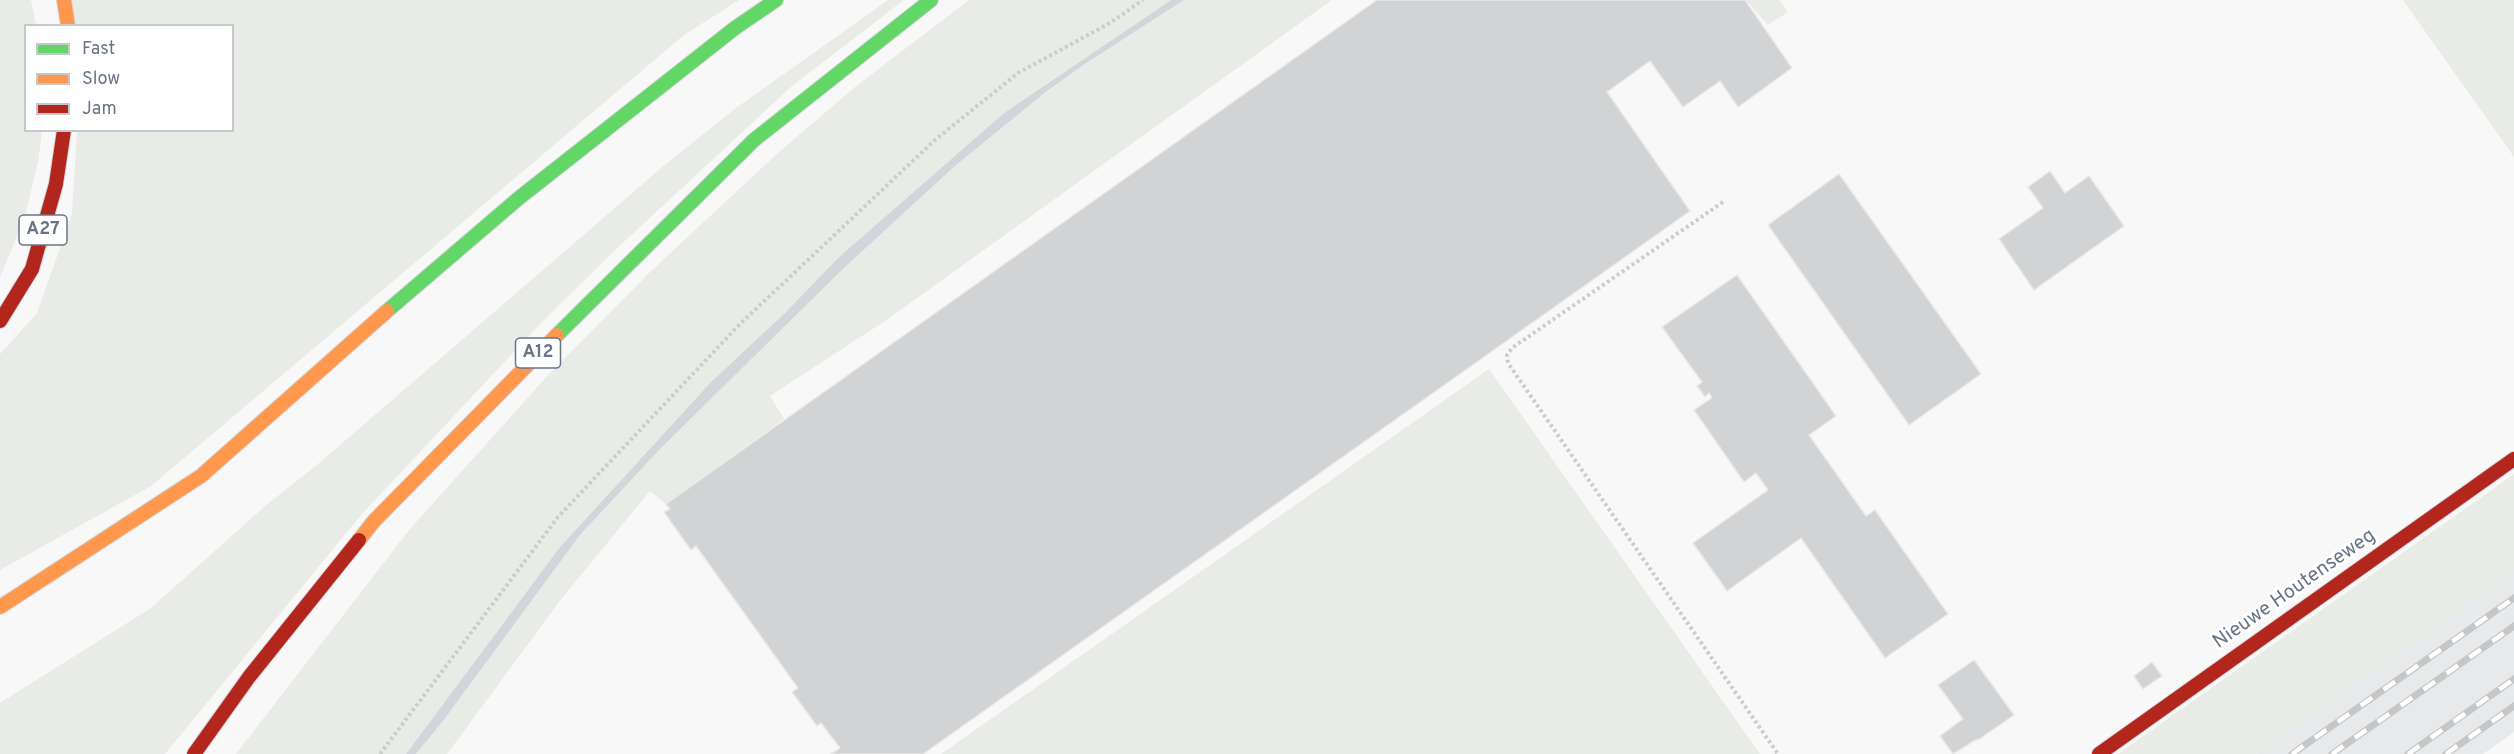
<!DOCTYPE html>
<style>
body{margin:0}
#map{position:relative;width:2514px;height:754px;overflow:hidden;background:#f8f8f8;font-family:Overpass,sans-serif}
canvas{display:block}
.legend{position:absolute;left:24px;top:24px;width:210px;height:108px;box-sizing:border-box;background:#fff;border:2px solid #c3c8cf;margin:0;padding:8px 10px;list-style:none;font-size:18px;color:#697587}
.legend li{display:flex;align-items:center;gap:12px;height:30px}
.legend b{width:30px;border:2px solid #c3c8cf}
</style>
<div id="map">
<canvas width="2514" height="754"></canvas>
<ul class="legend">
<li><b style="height:8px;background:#63d668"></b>Fast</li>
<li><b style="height:8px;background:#ff974d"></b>Slow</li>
<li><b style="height:8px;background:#b3261e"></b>Jam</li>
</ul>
</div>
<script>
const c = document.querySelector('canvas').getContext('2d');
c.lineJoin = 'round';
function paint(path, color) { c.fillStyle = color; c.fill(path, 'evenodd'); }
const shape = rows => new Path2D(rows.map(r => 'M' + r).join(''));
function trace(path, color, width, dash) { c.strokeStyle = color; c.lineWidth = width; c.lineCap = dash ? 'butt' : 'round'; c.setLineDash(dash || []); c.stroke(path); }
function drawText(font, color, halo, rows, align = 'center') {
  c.font = font + ' Overpass,sans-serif'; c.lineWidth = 6; c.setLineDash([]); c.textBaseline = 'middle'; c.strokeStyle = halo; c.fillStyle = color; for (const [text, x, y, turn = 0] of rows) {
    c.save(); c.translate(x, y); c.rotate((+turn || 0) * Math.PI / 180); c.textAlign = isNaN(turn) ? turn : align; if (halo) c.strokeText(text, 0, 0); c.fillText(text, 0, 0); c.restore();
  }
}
const built = shape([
 [2514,571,2514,732,2483,754,2256,754]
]);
const green = shape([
 [0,0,31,0,36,25,26,26,26,130,42,131,38,162,24,220,0,277],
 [65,0,739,0,684,35,151,486,0,570,0,354,37,313,72,214,77,131,232,130,232,26,72,25],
 [888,0,904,0,792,86,614,251,539,325,361,515,165,754,0,754,0,703,151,608,264,507,318,464,667,163,736,108],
 [969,0,1171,0,1004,113,839,257,785,313,711,382,560,547,406,754,236,754,409,530,549,374,650,272,779,152,855,87],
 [1184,0,1332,0,885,321,770,396,784,419,666,504,650,491,562,598,447,754,416,754,443,721,580,535,661,448,844,268,955,166,1047,91,1085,64],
 [1746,0,1779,0,1788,12,1768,25],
 [2403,0,2514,0,2514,157],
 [1489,369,1760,754,941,754],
 [2514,474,2514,571,2256,754,2118,754]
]);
const water = shape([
 [1171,0,1184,0,1085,64,1047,91,955,166,844,268,661,448,580,535,443,721,416,754,406,754,560,547,711,382,785,313,839,257,1004,113]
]);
const building = shape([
 [1377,0,1745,0,1792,68,1738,107,1720,81,1683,107,1650,61,1607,92,1690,211,923,754,831,754,840,748,821,723,817,726,792,692,798,688,696,546,691,550,664,512,670,509,666,504,1377,0],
 [2050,171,2065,193,2089,176,2124,226,2034,290,1999,239,2043,208,2028,187,2050,171],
 [1839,174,1981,374,1909,425,1768,225,1839,174],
 [1737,275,1836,416,1809,435,1866,516,1875,510,1948,614,1885,658,1801,538,1727,591,1693,543,1768,490,1756,473,1744,482,1694,410,1712,398,1709,393,1705,397,1697,386,1702,382,1662,327,1737,275],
 [1974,660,2014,715,1978,740,1977,739,1953,754,1940,736,1963,719,1938,685,1974,660],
 [2152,662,2162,676,2143,689,2134,676,2152,662]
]);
const path = shape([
 [1723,202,1512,348,1507,355,1508,363,1778,754],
 [380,754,558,517,740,324,935,140,1018,73,1110,23,1143,0]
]);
const fast = shape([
 [387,311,519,198,735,28,776,0],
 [557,335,754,140,931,0]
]);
const slow = shape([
 [64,0,68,26],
 [359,540,374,521,557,335],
 [0,607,201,476,387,311]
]);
const jam = shape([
 [0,321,32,269,56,184,64,130],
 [194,754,249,677,359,540],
 [2099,754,2514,459]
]);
const rail = shape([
 [2292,754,2514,598],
 [2332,754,2514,626],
 [2408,754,2514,679],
 [2446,754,2514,706]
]);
const shields = [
 [43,230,48],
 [538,353,45]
];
const shieldNames = [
 ["A27",43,230],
 ["A12",538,353]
];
const streetNames = [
 ["Nieuwe Houtenseweg",2295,590,-35]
];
paint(built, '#e8e9ea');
paint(green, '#e8ebe6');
paint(water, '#d2d6db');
paint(building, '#d2d3d4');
trace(building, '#e8e8e8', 1.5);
trace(fast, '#d4d5d6', 16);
trace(slow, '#d4d5d6', 16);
trace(jam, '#d4d5d6', 16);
trace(path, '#cccdce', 4, [3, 3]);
trace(fast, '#63d668', 14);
trace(slow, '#ff974d', 14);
trace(jam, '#b3261e', 14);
trace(rail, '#c5c6c7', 7);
trace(rail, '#fff', 4.5, [14]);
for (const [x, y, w] of shields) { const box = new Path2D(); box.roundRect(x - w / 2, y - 15, w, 30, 4.5); c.fillStyle = '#fff'; c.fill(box); trace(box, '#697587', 1.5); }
drawText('bold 18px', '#697587', null, shieldNames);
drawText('20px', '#697587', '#fff', streetNames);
</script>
